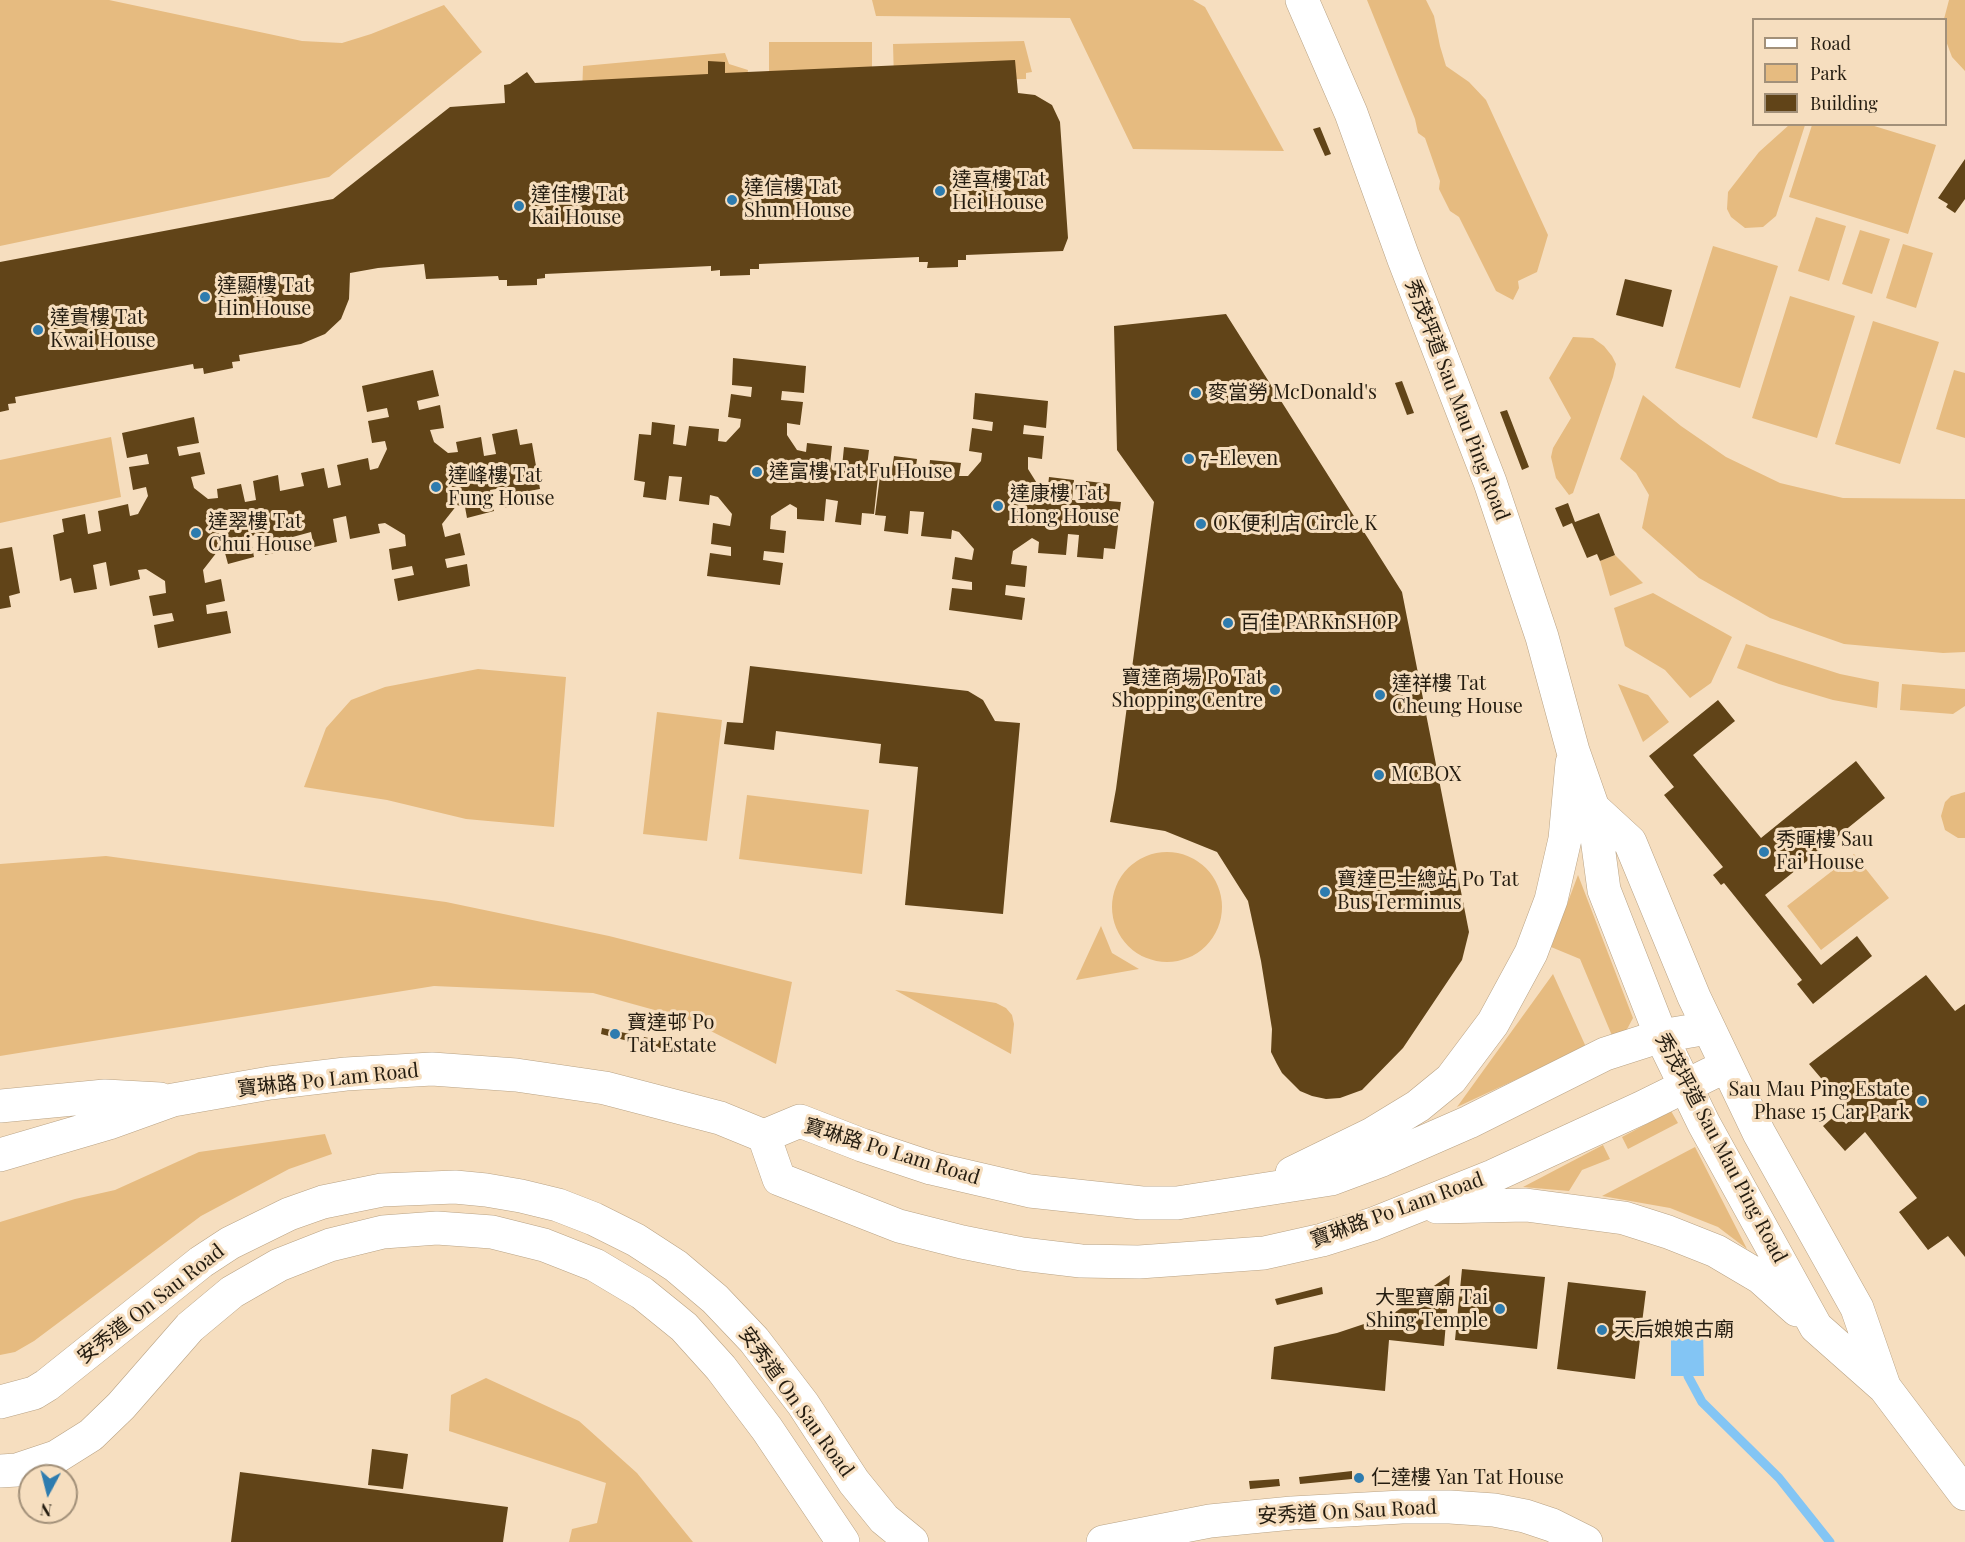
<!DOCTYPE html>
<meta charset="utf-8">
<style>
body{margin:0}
#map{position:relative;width:1965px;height:1542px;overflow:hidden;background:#f6debf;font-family:"Playfair Display",serif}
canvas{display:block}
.legend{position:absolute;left:1752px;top:18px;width:195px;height:108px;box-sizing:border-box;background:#f6debf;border:2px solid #a29079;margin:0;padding:8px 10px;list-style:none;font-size:18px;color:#241c10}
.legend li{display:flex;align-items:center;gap:12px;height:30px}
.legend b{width:30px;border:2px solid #a29079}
.north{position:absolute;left:18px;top:1464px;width:60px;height:60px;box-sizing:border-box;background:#f6debf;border:2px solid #a29079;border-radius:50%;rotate:187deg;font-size:16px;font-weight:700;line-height:24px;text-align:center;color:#241c10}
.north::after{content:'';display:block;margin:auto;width:21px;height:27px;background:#2e7caf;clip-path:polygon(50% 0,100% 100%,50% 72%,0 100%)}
</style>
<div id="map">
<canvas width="1965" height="1542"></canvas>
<ul class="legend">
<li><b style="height:8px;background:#fff"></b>Road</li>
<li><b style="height:16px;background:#e6bb80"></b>Park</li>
<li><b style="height:16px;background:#614418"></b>Building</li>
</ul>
<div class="north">N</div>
</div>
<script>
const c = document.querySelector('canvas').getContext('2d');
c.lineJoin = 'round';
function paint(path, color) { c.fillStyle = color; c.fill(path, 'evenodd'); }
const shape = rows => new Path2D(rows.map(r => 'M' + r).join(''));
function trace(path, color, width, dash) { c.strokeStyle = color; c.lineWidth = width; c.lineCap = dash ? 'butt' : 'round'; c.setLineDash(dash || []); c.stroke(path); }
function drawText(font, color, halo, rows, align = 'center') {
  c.font = font + ' "Playfair Display","Noto Sans TC",serif'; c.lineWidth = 6; c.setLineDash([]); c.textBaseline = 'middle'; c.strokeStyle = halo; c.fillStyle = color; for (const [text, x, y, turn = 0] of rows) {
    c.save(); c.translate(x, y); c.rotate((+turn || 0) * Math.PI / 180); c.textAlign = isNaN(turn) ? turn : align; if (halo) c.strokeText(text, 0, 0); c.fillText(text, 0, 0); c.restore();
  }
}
const green = shape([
 [0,0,109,0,302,41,342,43,371,34,444,5,482,52,329,177,0,246],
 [872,0,1193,0,1205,7,1284,151,1133,149,1070,18,876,16],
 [1367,0,1426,0,1434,16,1440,46,1446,66,1469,82,1486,100,1548,235,1537,272,1518,281,1519,288,1513,300,1496,291,1459,217,1450,211,1439,189,1440,181,1425,138,1418,133,1415,119],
 [1949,0,1965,0,1965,71,1952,57,1946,41,1946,20,1944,19],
 [1024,41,1032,72,1026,73,1026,79,894,81,893,44],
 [769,42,872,42,872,95,769,95],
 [725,53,729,64,748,70,745,93,582,96,583,66],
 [1789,125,1805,125,1776,216,1763,227,1745,228,1731,217,1727,209,1728,192,1759,152],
 [1812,125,1871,125,1936,145,1908,234,1789,197],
 [1816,217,1846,226,1829,281,1798,271],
 [1860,230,1890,239,1872,294,1842,284],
 [1903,244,1933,253,1916,308,1886,298],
 [1713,246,1778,266,1740,388,1675,368],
 [1790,296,1855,316,1817,438,1752,418],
 [1873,321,1939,342,1900,464,1835,444],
 [1573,337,1593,338,1604,346,1612,356,1616,364,1613,377,1573,493,1569,495,1556,478,1551,457,1553,448,1571,418,1549,378],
 [1954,370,1965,373,1965,438,1936,429],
 [1643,395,1681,426,1726,457,1780,483,1843,498,1965,499,1965,652,1943,653,1844,644,1770,618,1699,578,1642,528,1649,495,1636,473,1620,459],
 [111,437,121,497,0,523,0,460],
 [1615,555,1643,583,1610,596,1600,561],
 [1653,593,1732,637,1711,683,1690,698,1665,670,1625,646,1614,608],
 [1746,644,1840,674,1879,682,1877,708,1833,700,1779,684,1737,668],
 [478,669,566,677,554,827,466,819,387,800,304,787,326,728,351,700,385,687],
 [1618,684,1648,695,1669,722,1643,742],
 [1902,684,1965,689,1965,706,1953,714,1900,710],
 [657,712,722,720,707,841,643,834],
 [1965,792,1965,838,1958,838,1945,830,1941,816,1945,802,1951,796],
 [747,795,869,810,862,874,739,859],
 '1112 907a55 55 0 1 1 110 0a55 55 0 1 1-110 0Z',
 [1854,854,1889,898,1821,950,1787,906],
 [106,856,446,902,609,936,792,982,776,1064,687,1019,593,993,434,986,0,1056,0,864],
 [1578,875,1633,1018,1625,1033,1613,1038,1580,959,1551,947],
 [1101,926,1112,953,1139,969,1076,980],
 [1553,974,1586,1047,1457,1107],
 [895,990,984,1001,996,1003,1006,1008,1012,1015,1014,1024,1011,1054],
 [1671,1111,1678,1123,1628,1149,1622,1137],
 [325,1134,332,1154,289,1169,201,1216,34,1341,15,1352,0,1355,0,1222,75,1199,115,1190,199,1152],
 [1603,1145,1610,1159,1582,1170,1569,1191,1523,1187],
 [1695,1147,1747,1249,1718,1227,1670,1208,1602,1196],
 [486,1378,579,1421,637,1473,693,1542,569,1542,572,1529,597,1523,606,1483,449,1431,451,1395]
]);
const water = shape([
 [1703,1328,1704,1376,1671,1376,1671,1329]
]);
const stream = shape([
 [1688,1376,1702,1402,1779,1478,1830,1542]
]);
const building = shape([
 [1015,60,1018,93,1035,95,1052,105,1060,122,1068,238,1063,251,966,255,966,260,958,260,958,267,927,268,928,262,919,262,919,257,759,264,759,269,750,269,750,275,720,276,720,270,711,271,711,266,545,274,545,278,537,279,537,285,507,286,507,280,499,280,498,276,426,279,424,264,378,268,350,273,349,299,341,319,325,334,301,344,239,355,240,361,232,362,233,368,204,374,203,368,194,369,193,364,15,397,16,403,8,404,9,410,0,412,0,262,333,199,450,107,505,103,504,85,510,84,527,72,535,83,708,74,708,61,725,62,725,73],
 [1320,127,1331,154,1325,156,1313,129],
 [1965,159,1965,199,1955,213,1946,207,1948,204,1938,198],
 [1625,279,1672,290,1663,327,1616,315],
 [1226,314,1402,592,1469,932,1462,960,1403,1048,1362,1090,1340,1098,1326,1099,1312,1096,1300,1091,1282,1073,1277,1064,1271,1052,1272,1029,1261,961,1248,901,1217,852,1165,831,1110,822,1116,789,1154,502,1117,450,1114,326],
 [733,358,806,366,804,393,782,391,781,400,803,402,800,425,787,423,787,435,797,450,806,452,807,443,832,446,830,465,842,467,844,447,869,450,867,466,879,468,874,514,862,513,861,525,835,522,838,501,826,499,824,521,797,519,797,508,790,504,771,516,770,529,786,531,784,553,764,551,763,560,783,563,780,585,707,576,710,553,731,556,731,547,711,544,713,523,730,526,732,514,718,497,710,495,709,505,679,501,682,477,669,476,666,500,643,497,645,482,634,480,639,434,651,435,652,422,675,425,673,444,686,446,689,426,719,429,718,441,726,442,740,427,741,419,728,417,731,394,751,397,752,387,732,385],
 [433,370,439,396,417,401,419,410,440,405,444,428,430,430,434,442,448,453,458,452,456,442,481,437,484,456,496,454,492,434,517,429,520,445,532,443,540,489,529,491,531,503,505,508,502,488,490,490,494,511,467,518,465,507,457,505,442,524,445,537,460,533,465,555,445,559,447,568,467,564,470,586,398,601,394,579,414,575,412,566,392,570,389,549,406,546,405,535,385,523,378,524,380,533,350,539,346,516,333,519,337,542,314,547,311,532,289,538,291,549,265,555,262,534,250,536,254,557,228,564,225,553,217,552,203,570,205,583,221,579,225,601,206,605,207,614,227,611,231,633,158,648,154,625,174,621,172,613,153,616,149,596,166,593,165,581,146,569,138,570,140,579,110,586,106,562,93,565,97,589,74,593,71,578,60,581,53,535,64,532,62,519,85,514,88,534,101,531,98,511,128,504,130,516,138,514,148,496,146,487,133,490,129,467,149,464,147,454,127,458,122,433,194,417,199,443,177,447,179,456,200,452,205,474,191,477,194,488,208,499,218,498,217,489,241,484,245,502,256,500,253,481,278,475,280,491,304,486,301,473,324,468,328,488,341,485,337,465,368,458,370,470,378,468,387,449,385,441,372,443,368,421,389,417,387,408,367,412,362,386],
 [1402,381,1414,413,1407,415,1395,383],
 [975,393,1048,401,1046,428,1024,425,1023,434,1044,436,1042,459,1028,457,1028,469,1038,485,1048,486,1049,477,1074,480,1072,500,1084,501,1086,481,1110,484,1109,501,1121,502,1115,549,1104,548,1103,559,1077,557,1079,535,1068,534,1066,555,1038,553,1039,542,1032,538,1013,551,1011,564,1027,566,1025,587,1006,585,1005,595,1025,598,1022,620,949,610,952,588,972,590,972,582,952,579,955,557,972,560,974,549,959,532,952,530,951,539,921,536,924,512,910,511,908,534,884,531,886,516,875,515,881,468,892,469,894,456,917,459,914,479,928,480,930,460,961,463,959,476,968,476,981,461,982,453,969,451,972,428,992,431,993,422,973,419],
 [1507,410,1529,467,1522,470,1500,412],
 [1568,503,1575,522,1599,513,1615,555,1600,561,1597,554,1587,558,1572,523,1563,527,1555,508],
 [12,547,20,593,9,596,11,607,0,609,0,549],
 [750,666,968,691,983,700,995,721,1020,723,1003,914,905,905,918,767,879,763,881,744,776,731,774,750,724,744,727,722,743,723],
 [1718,700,1735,721,1693,755,1761,838,1856,761,1885,798,1765,895,1821,965,1857,936,1872,956,1813,1004,1797,984,1802,980,1724,883,1721,885,1713,875,1723,867,1664,795,1674,787,1649,756],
 [1926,975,1955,1011,1965,1004,1965,1257,1948,1236,1928,1250,1899,1212,1917,1198,1865,1132,1845,1151,1823,1126,1837,1114,1846,1124,1854,1117,1809,1064],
 [602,1028,630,1034,628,1041,601,1034],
 [644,1037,679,1045,678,1052,642,1044],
 [1462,1269,1545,1277,1537,1349,1455,1340],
 [1450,1275,1444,1346,1389,1340,1385,1391,1271,1379,1274,1347,1337,1333,1391,1315],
 [1568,1282,1646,1291,1635,1379,1557,1369],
 [1322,1287,1323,1294,1277,1305,1275,1299],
 [372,1449,408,1454,403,1489,368,1485],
 [1352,1471,1352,1479,1300,1484,1299,1477],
 [240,1472,508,1507,503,1542,231,1542],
 [1279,1479,1280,1486,1250,1489,1249,1481]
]);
const major = shape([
 [1302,0,1351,113,1403,257,1490,482,1542,637,1573,751,1593,808,1604,890,1661,1036,1704,1124,1816,1327,1885,1388,1965,1494],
 [1593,808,1630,842,1694,997,1759,1133,1857,1308,1884,1386],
 [0,1106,105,1096,160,1099],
 [764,1136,779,1179,899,1226,962,1242,1022,1254,1081,1261,1139,1262,1181,1259,1264,1253,1322,1240,1373,1224,1493,1176,1641,1108,1726,1066],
 [0,1155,109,1123,173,1100,270,1083,346,1074,432,1069,516,1075,605,1088,720,1118,764,1136,800,1121,862,1145,931,1168,1030,1191,1142,1203,1177,1203,1331,1179,1382,1160,1469,1122,1605,1054,1661,1036,1708,1028],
 [1292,1173,1372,1134,1418,1106,1451,1079,1493,1023,1531,953,1551,900,1565,839,1572,763],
 [1437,1207,1526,1205,1624,1218,1668,1232,1716,1251,1760,1277,1797,1310],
 [0,1402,34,1393,47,1385,201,1262,230,1243,289,1214,323,1202,382,1190,455,1187,486,1190,521,1196,558,1205,594,1219,636,1240,676,1266,715,1299,754,1340,803,1404,854,1482,884,1519,912,1542],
 [0,1471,17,1470,56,1457,91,1435,121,1406,190,1327,232,1292,279,1265,330,1245,383,1232,437,1228,492,1232,544,1245,595,1265,642,1293,684,1327,721,1368,767,1429,843,1542],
 [1103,1542,1210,1521,1292,1513,1402,1507,1450,1507,1494,1510,1525,1516,1552,1525,1586,1542]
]);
const markers = [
 [940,191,6,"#2e7caf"],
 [732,200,6,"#2e7caf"],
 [519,206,6,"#2e7caf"],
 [205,297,6,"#2e7caf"],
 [38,330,6,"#2e7caf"],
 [1196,393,6,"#2e7caf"],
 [1189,459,6,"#2e7caf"],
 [757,472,6,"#2e7caf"],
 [436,487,6,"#2e7caf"],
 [998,506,6,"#2e7caf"],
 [1201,524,6,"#2e7caf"],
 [196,533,6,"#2e7caf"],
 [1228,623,6,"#2e7caf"],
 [1275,690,6,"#2e7caf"],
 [1380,695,6,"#2e7caf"],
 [1379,775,6,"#2e7caf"],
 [1764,852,6,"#2e7caf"],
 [1325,892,6,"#2e7caf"],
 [615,1034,6,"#2e7caf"],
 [1922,1101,6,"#2e7caf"],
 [1500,1309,6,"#2e7caf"],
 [1602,1330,6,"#2e7caf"],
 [1359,1478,6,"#2e7caf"]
];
const poiNames = [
 ["達喜樓 Tat",952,180],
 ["Hei House",952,203],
 ["達信樓 Tat",744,188],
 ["Shun House",744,211],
 ["達佳樓 Tat",531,195],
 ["Kai House",531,218],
 ["達顯樓 Tat",217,286],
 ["Hin House",217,309],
 ["達貴樓 Tat",50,318],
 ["Kwai House",50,341],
 ["麥當勞 McDonald's",1208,393],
 ["7-Eleven",1201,459],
 ["達富樓 Tat Fu House",769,472],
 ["達峰樓 Tat",448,476],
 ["Fung House",448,499],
 ["達康樓 Tat",1010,494],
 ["Hong House",1010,517],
 ["達翠樓 Tat",208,522],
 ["Chui House",208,545],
 ["OK便利店 Circle K",1213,524],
 ["百佳 PARKnSHOP",1240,623],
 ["寶達商場 Po Tat",1263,678,"right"],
 ["Shopping Centre",1263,701,"right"],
 ["達祥樓 Tat",1392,684],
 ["Cheung House",1392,707],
 ["MCBOX",1391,775],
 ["秀暉樓 Sau",1776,840],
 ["Fai House",1776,863],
 ["寶達巴士總站 Po Tat",1337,880],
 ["Bus Terminus",1337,903],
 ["寶達邨 Po",627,1023],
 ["Tat Estate",627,1046],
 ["Sau Mau Ping Estate",1910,1090,"right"],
 ["Phase 15 Car Park",1910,1113,"right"],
 ["大聖寶廟 Tai",1488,1298,"right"],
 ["Shing Temple",1488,1321,"right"],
 ["天后娘娘古廟",1614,1330],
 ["仁達樓 Yan Tat House",1371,1478]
];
const streetNames = [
 ["秀茂坪道 Sau Mau Ping Road",1457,400,69],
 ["寶琳路 Po Lam Road",328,1080,-6],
 ["秀茂坪道 Sau Mau Ping Road",1721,1148,62],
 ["寶琳路 Po Lam Road",892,1152,17],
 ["寶琳路 Po Lam Road",1397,1210,-20],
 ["安秀道 On Sau Road",151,1304,-38],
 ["安秀道 On Sau Road",796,1402,54],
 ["安秀道 On Sau Road",1347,1512,-3]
];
paint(green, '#e6bb80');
paint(water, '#83c5f4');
trace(stream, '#83c5f4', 9);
paint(building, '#614418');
trace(major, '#b8a284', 34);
trace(major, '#fff', 33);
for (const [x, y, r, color] of markers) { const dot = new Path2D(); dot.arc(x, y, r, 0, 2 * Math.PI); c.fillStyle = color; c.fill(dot); trace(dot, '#f6debf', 2); }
drawText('20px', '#241c10', '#f6debf', poiNames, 'left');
drawText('20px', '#241c10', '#f6debf', streetNames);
</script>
